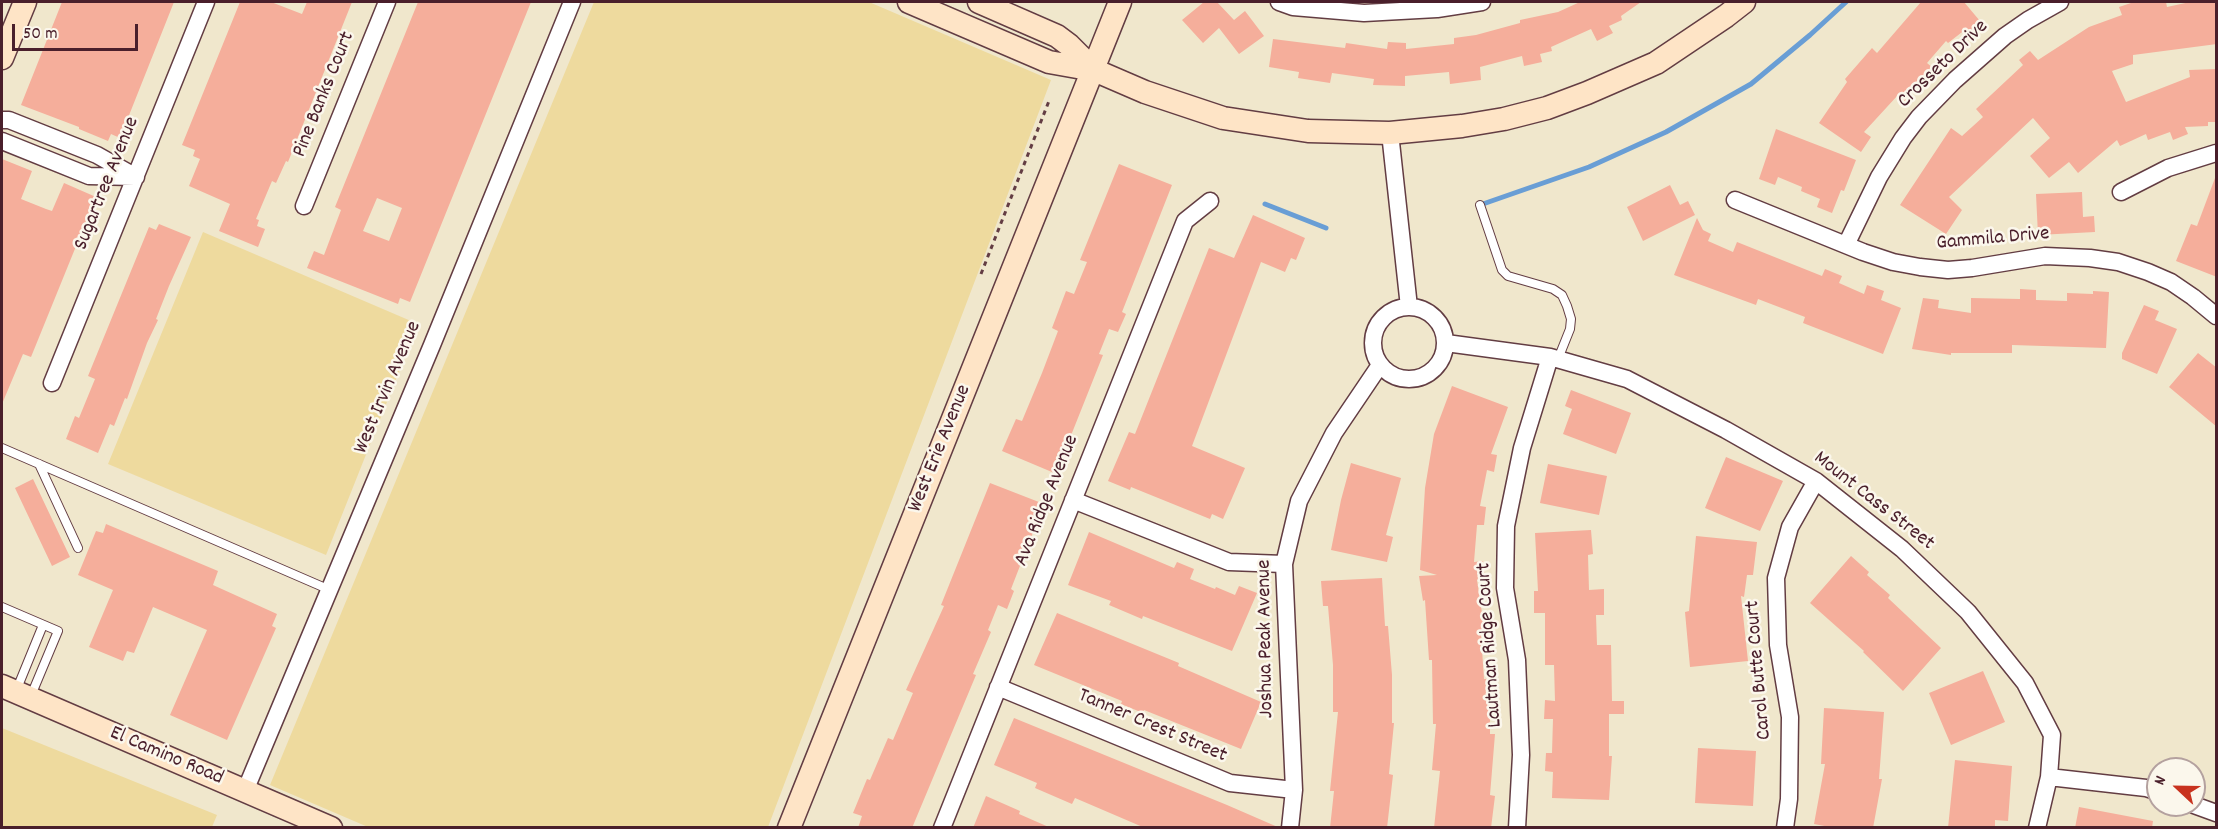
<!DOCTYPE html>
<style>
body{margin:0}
#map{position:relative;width:2218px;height:829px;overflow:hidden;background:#f0e7cc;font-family:Dekko,sans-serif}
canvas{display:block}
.frame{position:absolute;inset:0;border:3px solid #4a1f2b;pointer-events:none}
.north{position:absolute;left:2146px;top:757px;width:60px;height:60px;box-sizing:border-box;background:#fbf7ec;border:2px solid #b4a19f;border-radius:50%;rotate:292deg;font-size:16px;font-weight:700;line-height:24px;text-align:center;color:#4a1f2b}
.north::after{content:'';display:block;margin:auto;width:21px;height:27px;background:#c8321e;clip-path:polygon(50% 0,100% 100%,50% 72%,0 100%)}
.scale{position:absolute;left:12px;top:24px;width:126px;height:27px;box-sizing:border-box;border:3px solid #4a1f2b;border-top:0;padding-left:8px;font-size:18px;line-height:21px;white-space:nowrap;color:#4a1f2b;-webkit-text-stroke:4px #fbf7ec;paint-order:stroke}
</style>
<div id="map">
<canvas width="2218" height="829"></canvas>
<div class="frame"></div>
<div class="north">N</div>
<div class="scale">50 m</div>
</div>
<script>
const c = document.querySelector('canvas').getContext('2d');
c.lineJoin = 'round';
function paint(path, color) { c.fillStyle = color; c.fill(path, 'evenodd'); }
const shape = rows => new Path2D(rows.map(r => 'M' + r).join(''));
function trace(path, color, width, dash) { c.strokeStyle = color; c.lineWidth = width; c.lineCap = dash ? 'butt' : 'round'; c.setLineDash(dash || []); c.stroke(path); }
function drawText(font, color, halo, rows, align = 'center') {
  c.font = font + ' Dekko,sans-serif'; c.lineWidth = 5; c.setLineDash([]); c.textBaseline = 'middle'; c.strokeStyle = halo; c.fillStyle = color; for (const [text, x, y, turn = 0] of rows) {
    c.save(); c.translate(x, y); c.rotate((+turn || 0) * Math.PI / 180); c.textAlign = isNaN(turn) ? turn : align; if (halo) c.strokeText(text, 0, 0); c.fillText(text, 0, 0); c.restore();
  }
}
const sand = shape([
 [594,2,869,2,1051,80,768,827,368,827,270,785],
 [203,232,418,324,326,555,108,464],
 [2,728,217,815,212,827,2,827]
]);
const stream = shape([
 [1265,204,1326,228],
 [1480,205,1589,167,1666,132,1751,84,1810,35,1846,2]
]);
const building = shape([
 [62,2,174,2,120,138,111,134,108,141,79,129,79,127,21,105],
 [240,2,271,2,302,14,307,2,352,2,288,162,286,161,276,183,272,181,256,219,259,220,257,226,265,229,258,247,219,231,230,204,189,186,200,159,193,156,195,150,182,145],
 [418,2,531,2,410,302,400,298,398,304,307,268,314,251,324,255,341,210,335,207],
 [377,198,402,208,389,241,363,231],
 [1204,2,1217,2,1234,20,1245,11,1264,36,1239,54,1219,28,1203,43,1182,20],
 [1580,2,1641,2,1621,16,1622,20,1609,26,1613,33,1597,41,1591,29,1551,47,1552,51,1540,54,1542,62,1524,66,1522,56,1480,67,1481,80,1450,84,1449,72,1405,76,1405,86,1373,85,1374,79,1332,73,1330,83,1298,78,1299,72,1269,67,1273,39,1345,48,1346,43,1387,49,1388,42,1406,43,1406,49,1454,44,1454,38,1476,35,1520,23,1520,20,1558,12],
 [1921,2,1964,2,1985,27,1972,37,1966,29,1948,43,1946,41,1927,63,1933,68,1905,101,1898,95,1864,132,1871,137,1861,152,1819,123,1847,82,1845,79,1872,48,1877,53],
 [2134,2,2166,2,2167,7,2190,2,2217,2,2217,44,2133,55,2133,64,2112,71,2126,102,2190,77,2189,70,2217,69,2217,122,2208,122,2208,126,2185,127,2188,134,2173,140,2170,132,2148,140,2146,134,2120,146,2117,140,2078,173,2069,162,2049,178,2030,156,2050,138,2033,118,1949,197,1962,210,1946,234,1900,205,1951,128,1962,136,1983,117,1976,109,2023,65,2019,60,2030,51,2038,60,2089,27,2122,15,2119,7],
 [1776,129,1856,160,1844,191,1841,190,1832,213,1817,207,1820,199,1801,191,1802,187,1778,177,1775,185,1759,179],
 [2,159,32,171,21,199,46,209,52,211,64,183,96,197,31,357,23,354,2,404],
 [1119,164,1172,185,1122,312,1126,314,1118,332,1109,329,1099,354,1103,355,1064,453,1067,455,1059,475,1002,451,1016,419,1022,421,1042,373,1058,331,1052,328,1066,291,1074,294,1087,262,1080,260],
 [2215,178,2217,178,2217,277,2176,261,2191,224,2197,226],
 [1670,185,1680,205,1688,201,1695,215,1643,241,1627,207],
 [2082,192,2083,217,2094,216,2095,232,2038,235,2036,194],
 [1253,215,1305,238,1296,260,1291,258,1285,272,1261,262,1192,446,1245,468,1223,519,1212,514,1210,519,1131,487,1130,490,1108,481,1129,432,1135,434,1209,248,1234,258],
 [1697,218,1703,230,1711,234,1708,241,1733,252,1737,242,1822,276,1825,269,1842,276,1839,283,1864,294,1867,285,1884,291,1881,300,1901,308,1883,354,1803,323,1805,317,1758,299,1756,305,1674,275],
 [159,224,191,237,169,286,156,319,158,320,147,343,127,399,125,398,114,426,110,424,98,453,66,439,75,416,79,418,95,379,88,376,149,227,156,230],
 [2020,289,2036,290,2036,300,2067,301,2067,293,2093,294,2093,291,2109,292,2106,348,2012,345,2012,353,1951,353,1951,355,1912,349,1923,298,1939,300,1938,308,1971,313,1971,298,2020,299],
 [2144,305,2159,311,2155,320,2177,329,2157,374,2122,359,2122,353],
 [2198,353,2217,368,2217,427,2169,387],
 [1452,386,1508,407,1491,454,1497,455,1494,472,1487,470,1480,506,1486,507,1484,525,1477,525,1474,562,1483,561,1485,579,1477,580,1482,613,1489,612,1490,634,1481,635,1484,679,1496,679,1496,695,1490,696,1490,734,1495,734,1490,795,1495,796,1491,828,1434,828,1440,771,1432,770,1436,724,1433,724,1432,660,1429,660,1425,600,1423,601,1419,576,1437,575,1420,570,1425,488,1434,434],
 [1571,390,1631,413,1616,454,1563,434,1572,409,1565,406],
 [1726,457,1783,481,1760,531,1705,508],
 [1351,463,1401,478,1386,535,1393,537,1387,562,1331,550,1341,500],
 [1548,464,1607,476,1599,515,1540,503],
 [33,479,70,557,52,566,15,488],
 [990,483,1044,504,1011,589,1014,591,1007,609,998,605,988,630,991,632,973,674,976,675,912,828,858,828,862,816,853,813,867,779,870,780,888,738,893,740,913,693,906,690,944,606,941,605],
 [106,524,218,571,213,585,277,614,272,626,276,628,227,740,170,715,207,630,153,607,134,653,127,651,123,661,89,647,113,590,78,575,96,531,103,533],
 [1591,530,1593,554,1588,555,1589,590,1604,589,1604,615,1596,615,1597,645,1611,645,1612,701,1624,701,1624,714,1609,714,1609,756,1612,756,1609,800,1552,798,1553,772,1545,771,1546,753,1552,753,1553,719,1544,719,1545,700,1555,701,1554,665,1545,665,1545,613,1534,613,1534,591,1538,591,1535,533],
 [1089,532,1174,568,1177,562,1194,569,1190,579,1215,589,1216,587,1235,595,1239,586,1257,593,1232,651,1143,616,1142,619,1109,605,1111,601,1068,585],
 [1696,536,1757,542,1753,575,1747,575,1744,597,1741,596,1748,661,1690,667,1685,612,1689,611],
 [1851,556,1869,572,1867,575,1890,595,1888,598,1941,648,1903,691,1863,652,1864,651,1810,603],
 [1382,578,1385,626,1388,626,1392,675,1392,723,1394,723,1389,774,1393,775,1387,828,1330,828,1334,791,1330,791,1338,712,1333,712,1333,665,1328,606,1323,606,1321,581],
 [1057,613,1179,663,1178,666,1261,702,1241,749,1144,710,1143,713,1121,704,1122,701,1034,665],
 [1983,671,2005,722,1951,745,1929,693],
 [1824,708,1884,712,1879,779,1882,779,1873,828,1835,828,1814,824,1825,764,1821,764],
 [1014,718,1227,805,1280,828,1145,828,1075,798,1072,804,1035,788,1037,783,994,765],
 [1698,748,1756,751,1753,806,1695,803],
 [1955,760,2012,766,2008,821,1995,820,1995,828,1948,828],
 [986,796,1020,811,1019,814,1051,828,973,828],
 [2079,807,2153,821,2152,828,2075,828]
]);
const path = shape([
 [981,274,1049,101]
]);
const lane = shape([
 [1480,205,1502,270,1508,276,1553,289,1562,295,1567,306,1571,319,1570,329,1558,359],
 [2,448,330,590],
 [39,464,78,548],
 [2,607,58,631,30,698],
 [16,691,43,625]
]);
const street = shape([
 [1279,2,1293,7,1364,13,1437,9,1482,2],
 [2,120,9,120,97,155,136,177],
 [1390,133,1409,307],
 [2,141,89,176,135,177],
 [2121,192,2168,168,2216,153],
 [1735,200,1863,252,1893,262,1920,267,1948,270,1972,268,2045,256,2090,258,2118,262,2148,272,2171,282,2193,297,2216,316],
 [304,206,387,2],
 [1846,245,1879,177,1903,138,1919,117,1955,80,2005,36,2028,20,2060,2],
 '1373 343a36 36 0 1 1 72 0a36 36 0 1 1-72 0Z',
 [1446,343,1550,357,1627,379,1726,430,1816,481,1902,549,1968,612,2025,683,2052,735,2049,777,2037,828],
 [52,383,206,2],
 [1073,500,1229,562,1284,564],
 [998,687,1230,783,1294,790],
 [2049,777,2146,788,2158,792],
 [245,791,432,345,572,2],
 [2194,805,2216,813],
 [942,828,1185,221,1210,201],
 [1290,828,1294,790,1284,564,1299,501,1334,433,1380,365],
 [1517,828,1521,755,1517,660,1505,588,1506,526,1522,448,1550,357],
 [1785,828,1789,799,1790,717,1778,645,1776,578,1790,527,1816,481]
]);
const secondary = shape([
 [909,2,1049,62,1094,70,1145,92,1223,118,1308,131,1390,133,1462,126,1504,119,1547,108,1587,93,1656,63,1726,16,1744,2],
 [979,2,1057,36,1069,45,1094,70],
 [2,58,25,2],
 [2,686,331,828],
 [789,828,1120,2]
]);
const streetNames = [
 ["Crosseto Drive",1944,65,-44],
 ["Pine Banks Court",325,95,-68],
 ["Sugartree Avenue",108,184,-68],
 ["Gammila Drive",1993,240,-5],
 ["West Irvin Avenue",389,388,-67],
 ["West Erie Avenue",941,449,-68],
 ["Ava Ridge Avenue",1048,501,-68],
 ["Mount Cass Street",1873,502,38],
 ["Joshua Peak Avenue",1267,639,-91],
 ["Lautman Ridge Court",1491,645,-94],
 ["Carol Butte Court",1760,670,-95],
 ["Tanner Crest Street",1152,727,23],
 ["El Camino Road",166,757,23]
];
paint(sand, '#eeda9e');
trace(stream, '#699ed5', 5);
paint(building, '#f5ae9b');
trace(lane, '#633d43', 10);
trace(street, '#633d43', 19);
trace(secondary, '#633d43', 25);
trace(path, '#633d43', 3, [4.5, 4.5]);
trace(lane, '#fff', 8);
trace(street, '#fff', 16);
trace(secondary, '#fee4c6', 22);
drawText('21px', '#4a1f2b', '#fbf7ec', streetNames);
</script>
